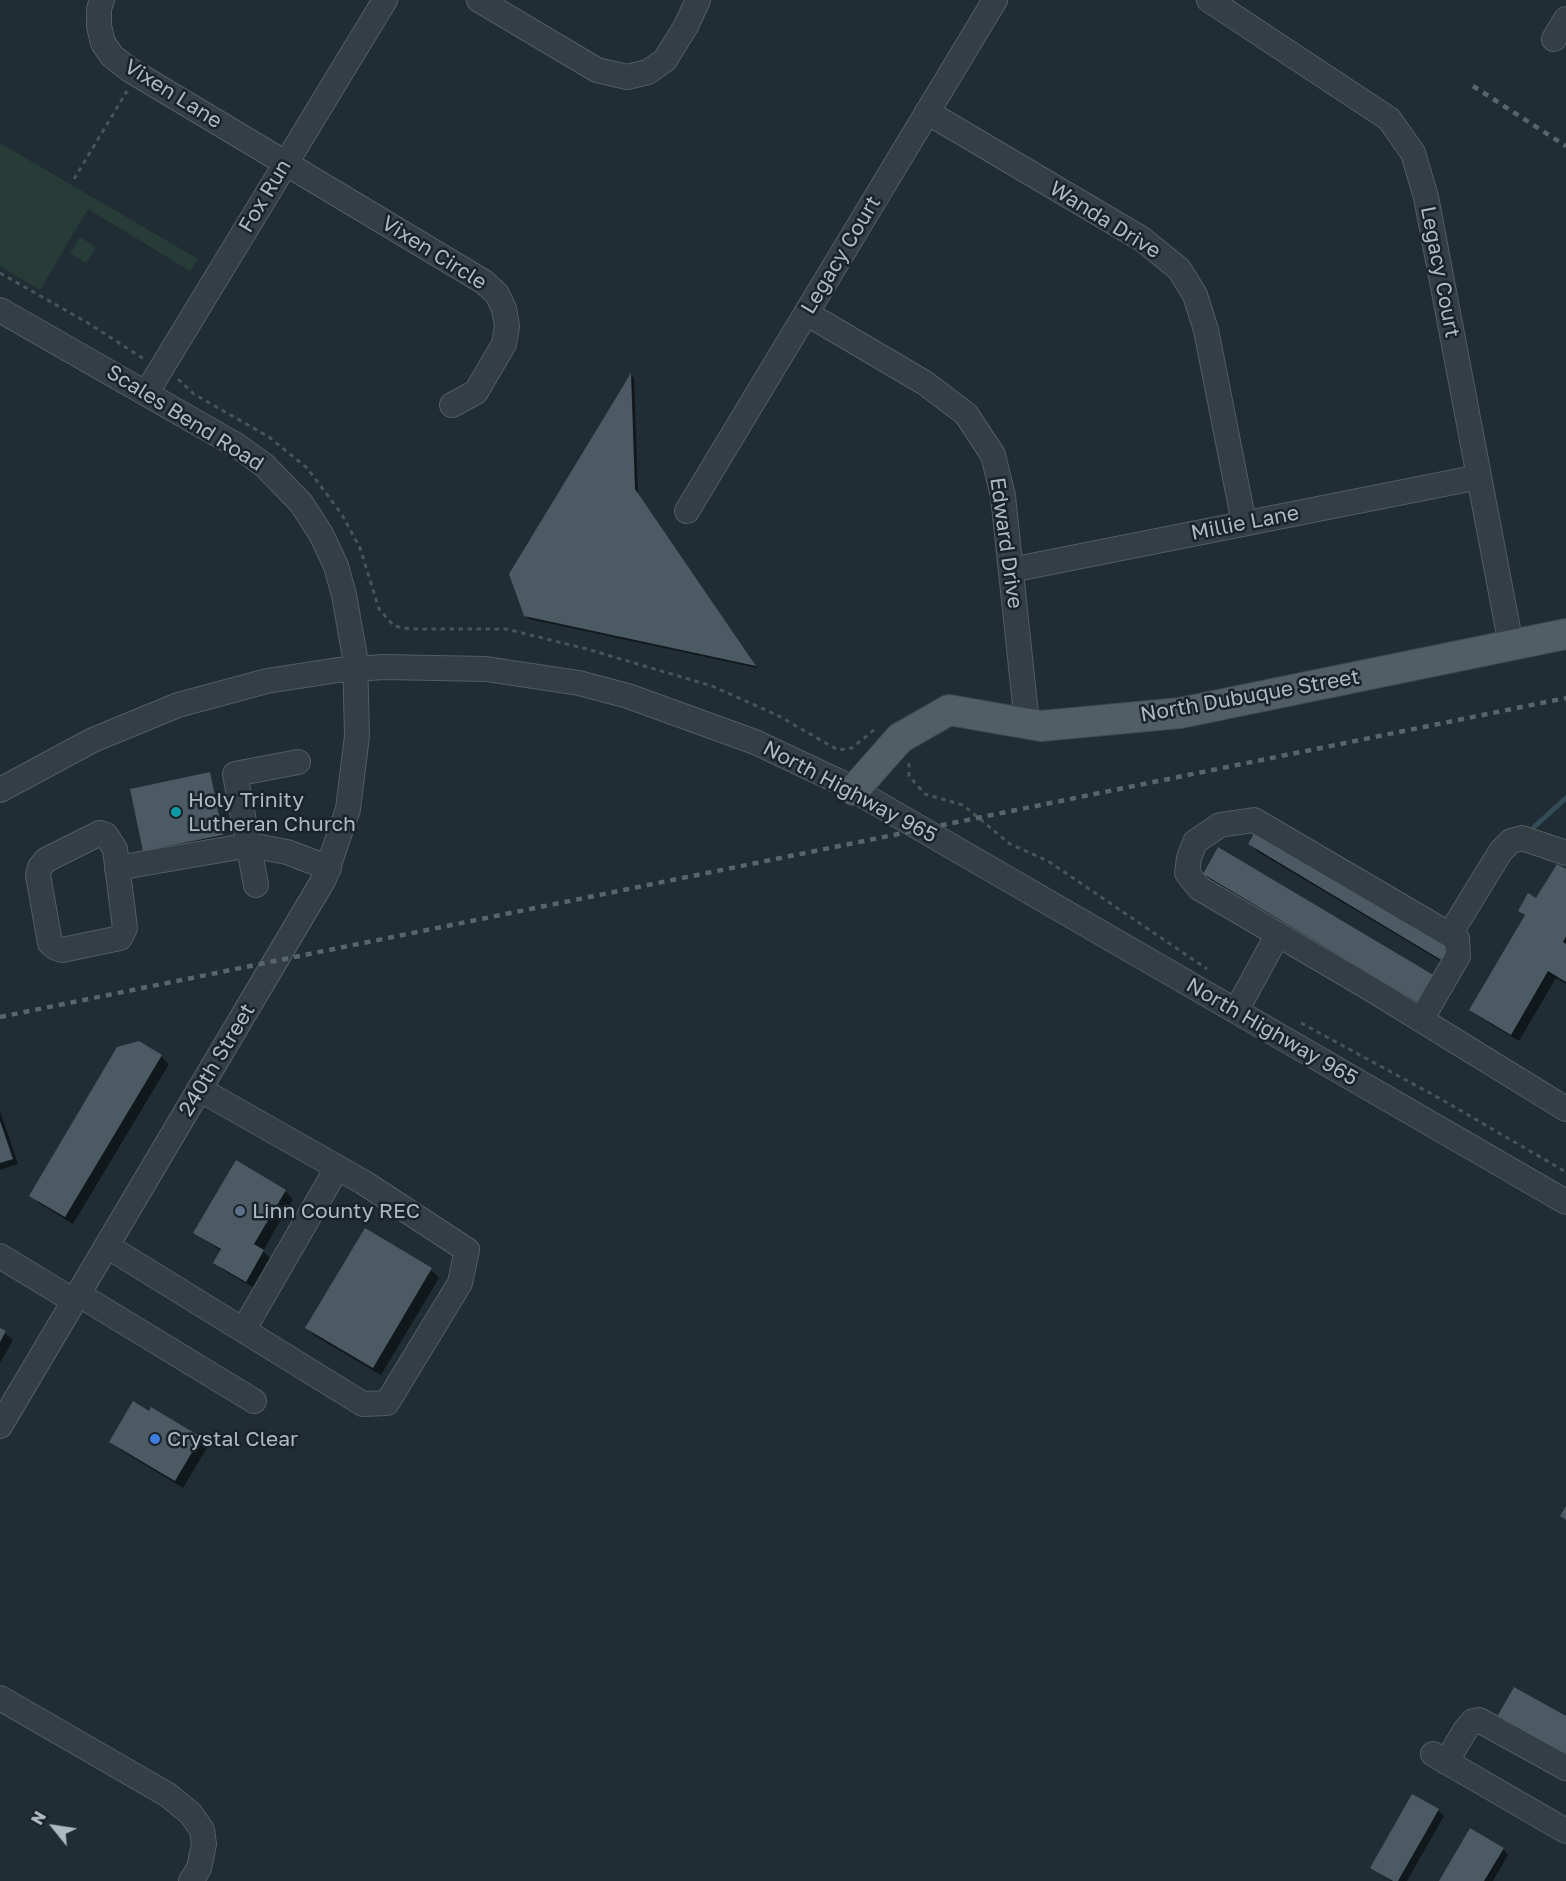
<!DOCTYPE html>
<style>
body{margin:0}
#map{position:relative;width:1566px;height:1881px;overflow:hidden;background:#202d34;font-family:"Golos Text",sans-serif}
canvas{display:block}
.north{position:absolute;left:24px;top:1797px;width:60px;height:60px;-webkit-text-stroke:4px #192329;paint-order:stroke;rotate:300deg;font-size:16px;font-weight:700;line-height:24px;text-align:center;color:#adbac2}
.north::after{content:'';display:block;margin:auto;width:21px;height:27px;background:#adbac2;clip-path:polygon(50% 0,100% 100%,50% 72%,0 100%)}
</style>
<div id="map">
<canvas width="1566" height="1881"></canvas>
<div class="north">N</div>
</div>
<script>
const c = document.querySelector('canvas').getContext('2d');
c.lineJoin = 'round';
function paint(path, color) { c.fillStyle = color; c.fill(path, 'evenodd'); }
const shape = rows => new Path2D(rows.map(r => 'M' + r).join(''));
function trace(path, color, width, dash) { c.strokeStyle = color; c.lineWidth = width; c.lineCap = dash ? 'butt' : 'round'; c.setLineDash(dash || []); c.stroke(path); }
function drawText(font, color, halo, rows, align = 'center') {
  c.font = font + ' "Golos Text",sans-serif'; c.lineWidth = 5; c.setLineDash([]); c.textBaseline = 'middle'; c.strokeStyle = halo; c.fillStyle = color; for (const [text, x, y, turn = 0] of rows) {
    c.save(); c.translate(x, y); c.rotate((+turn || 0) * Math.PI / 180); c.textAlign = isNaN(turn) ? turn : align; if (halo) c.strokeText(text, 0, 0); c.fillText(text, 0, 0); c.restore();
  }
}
const green = shape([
 [0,143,198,259,190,271,88,209,40,290,0,266],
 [80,237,96,247,86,263,70,253]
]);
const shadow = shape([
 [631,375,634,378,638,494,757,668,529,619,525,615,511,574],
 [210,774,223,836,145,852,144,851],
 [1250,844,1455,942,1452,968,1258,852],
 [1219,849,1427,1010,1212,882,1204,874],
 [1566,871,1566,984,1556,978,1519,1041,1479,1017,1471,1010,1526,917,1520,911,1537,900],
 [161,1056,169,1064,73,1224,39,1203,31,1195],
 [0,1111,18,1164,0,1170],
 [237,1162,285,1191,293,1199,263,1251,271,1259,254,1288,223,1270,215,1262,221,1251,195,1233],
 [365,1230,431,1270,439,1278,381,1375,315,1336,307,1328],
 [0,1329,13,1340,0,1363],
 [200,1438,208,1446,183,1488,119,1449,111,1441],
 [1438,1810,1444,1816,1407,1881,1391,1881,1372,1868],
 [1503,1849,1508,1855,1493,1881,1441,1881]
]);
const stream = shape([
 [1534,827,1566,798]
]);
const building = shape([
 [631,373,635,489,756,666,524,616,509,574],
 [210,772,223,835,143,851,130,789],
 [1260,823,1456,940,1443,961,1248,844],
 [1218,847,1435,976,1419,1003,1203,874],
 [1557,864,1566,869,1566,936,1563,942,1566,944,1566,982,1548,971,1511,1035,1469,1010,1525,915,1518,911,1528,893,1536,898],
 [139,1041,162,1055,65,1217,29,1196,117,1047],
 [0,1121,13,1159,0,1163],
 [236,1160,286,1190,254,1244,264,1250,246,1282,213,1263,221,1249,193,1233],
 [365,1228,432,1268,373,1368,305,1328],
 [0,1328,6,1331,0,1342],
 [133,1401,149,1411,151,1407,201,1437,175,1481,109,1442],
 [1566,1506,1566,1520,1560,1516],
 [1514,1687,1566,1716,1566,1761,1495,1720],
 [1412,1794,1439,1809,1398,1881,1393,1881,1370,1868],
 [1470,1828,1504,1848,1484,1881,1439,1881]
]);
const path = shape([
 [74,179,127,91],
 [0,273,88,323,144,359],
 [178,379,194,394,269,437,307,468,341,513,360,548,379,609,394,626,410,629,506,629,587,649,712,686,777,715,838,750,852,748,875,729],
 [909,763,909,776,925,794,963,805,1010,844,1048,861,1207,969],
 [1301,1023,1439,1098,1566,1172]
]);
const minor = shape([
 [102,0,99,9,99,26,103,43,112,56,130,70,484,282,497,294,504,309,507,326,504,344,476,392,452,405],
 [479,0,597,70,627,77,648,72,665,60,686,26,698,0],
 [1209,0,1389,119,1413,153,1426,197,1511,645],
 [1554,39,1566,19],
 [927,112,1142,239,1179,269,1195,295,1206,330,1244,523],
 [0,310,236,445,264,465,301,503,321,534,336,566,344,595,355,657,357,736,348,809,324,879,0,1426],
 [806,313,925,383,966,414,993,455,1003,496,1027,724],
 [147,392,385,0],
 [687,511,995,0],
 [1011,570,1479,477],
 [0,790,93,740,178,705,267,681,338,670,384,667,486,669,579,683,628,696,755,742,842,783,1566,1202],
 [100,833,106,835,115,849,125,928,120,938,62,950,56,948,50,943,38,875,40,867,46,860,100,833],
 [117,868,250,845,287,852,329,868],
 [256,885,235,774,298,762],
 [1450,934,1501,851,1511,841,1522,838,1566,853],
 [1236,1011,1278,934],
 [1421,1020,1458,956,1457,939,1254,820,1220,825,1195,842,1189,858,1187,873,1199,888,1371,989,1566,1109],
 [107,1246,363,1404,387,1403,460,1283,467,1250,363,1182,199,1089],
 [0,1256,74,1301],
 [78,1294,254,1401],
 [244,1329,337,1168],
 [0,1698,168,1795,191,1814,202,1830,204,1844,199,1868,191,1881],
 [1433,1754,1566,1831],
 [1446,1762,1466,1729,1473,1721,1479,1720,1566,1768]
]);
const major = shape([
 [854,790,900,738,949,710,1041,726,1180,713,1566,634]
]);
const rail = shape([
 [1473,86,1566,146],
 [0,1017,1566,698]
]);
const markers = [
 [176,812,6,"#0f9aa8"],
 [240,1211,6,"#5c6f8a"],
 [155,1439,6,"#3f7fe0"]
];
const streetNames = [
 ["Vixen Lane",173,94,32],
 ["Fox Run",265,196,-59],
 ["Wanda Drive",1105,220,32],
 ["Vixen Circle",434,253,32],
 ["Legacy Court",841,255,-59],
 ["Legacy Court",1440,272,79],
 ["Scales Bend Road",185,418,32],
 ["Millie Lane",1245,523,-11],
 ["Edward Drive",1006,543,82],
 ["North Dubuque Street",1250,696,-10],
 ["North Highway 965",850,792,28],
 ["North Highway 965",1272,1032,30],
 ["240th Street",217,1060,-59]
];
const poiNames = [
 ["Holy Trinity",188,800],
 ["Lutheran Church",188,824],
 ["Linn County REC",252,1211],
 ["Crystal Clear",167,1439]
];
paint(green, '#283c37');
paint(shadow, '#0007');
trace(stream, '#334c58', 5);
paint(building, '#4b5a63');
trace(minor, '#515d63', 26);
trace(major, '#3d484e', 32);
trace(path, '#435755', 3, [4.5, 4.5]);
trace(minor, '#333f45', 24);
trace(major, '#515e65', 30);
trace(rail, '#57666e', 4.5, [6, 6]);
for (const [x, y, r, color] of markers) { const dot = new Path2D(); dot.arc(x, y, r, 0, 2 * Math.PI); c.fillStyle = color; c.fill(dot); trace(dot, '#192329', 2); }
drawText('21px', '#adbac2', '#192329', streetNames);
drawText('21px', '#adbac2', '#192329', poiNames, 'left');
</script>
